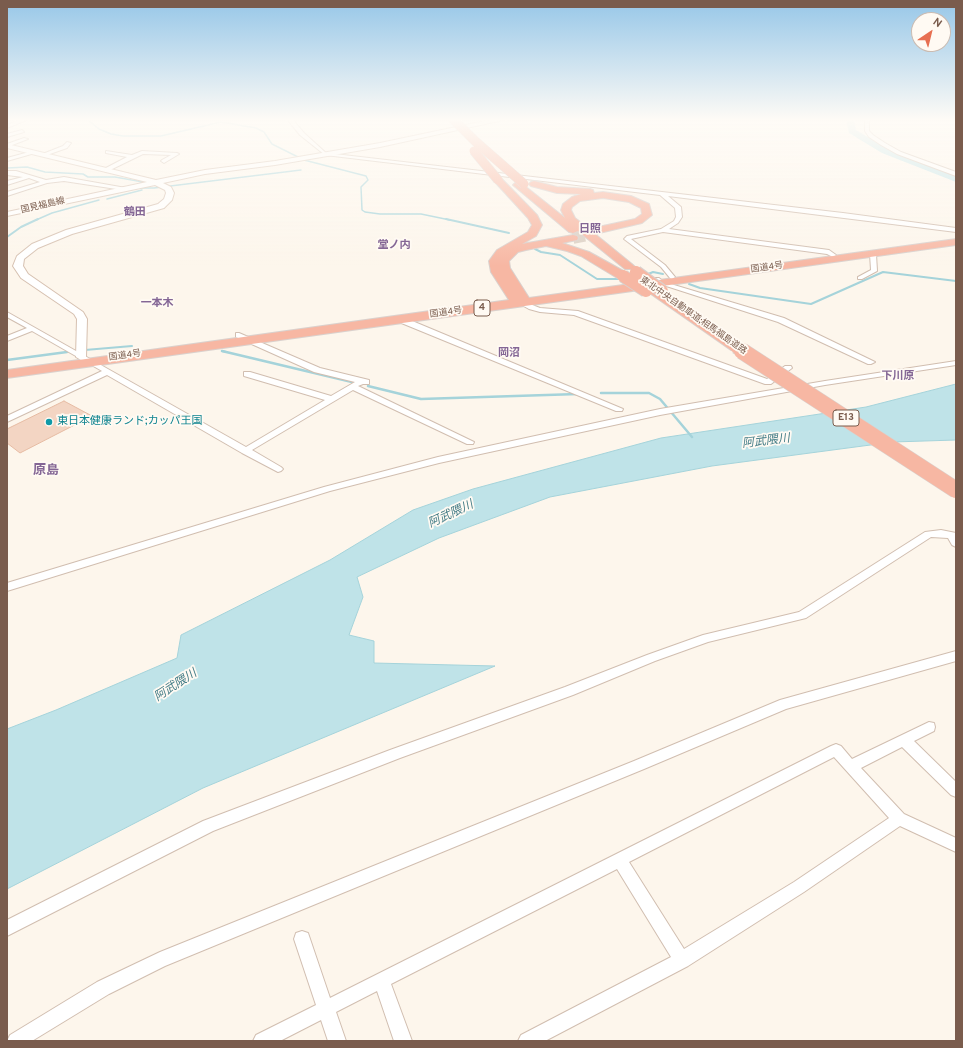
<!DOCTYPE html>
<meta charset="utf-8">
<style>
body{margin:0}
#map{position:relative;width:963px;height:1048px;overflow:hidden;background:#fdf6ec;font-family:Overpass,sans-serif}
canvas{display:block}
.frame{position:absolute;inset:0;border:8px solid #7a5c4d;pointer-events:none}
.north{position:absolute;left:911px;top:12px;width:40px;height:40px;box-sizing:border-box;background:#fffaf3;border:1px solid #cabbb1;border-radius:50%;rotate:35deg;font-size:11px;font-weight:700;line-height:16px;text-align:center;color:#7a5c4d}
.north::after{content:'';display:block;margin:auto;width:14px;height:18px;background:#e76f51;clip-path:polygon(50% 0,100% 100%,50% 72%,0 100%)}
</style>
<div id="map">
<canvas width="963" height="1048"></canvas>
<div class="frame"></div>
<div class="north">N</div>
</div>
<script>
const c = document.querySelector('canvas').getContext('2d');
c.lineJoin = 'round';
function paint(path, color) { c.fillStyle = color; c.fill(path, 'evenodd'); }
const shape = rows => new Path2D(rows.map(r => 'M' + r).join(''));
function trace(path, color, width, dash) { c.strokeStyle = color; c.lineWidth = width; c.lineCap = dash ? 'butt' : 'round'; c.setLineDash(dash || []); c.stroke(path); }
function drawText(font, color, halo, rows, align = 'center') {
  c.font = font + ' Overpass,"Noto Sans JP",sans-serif'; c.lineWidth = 3.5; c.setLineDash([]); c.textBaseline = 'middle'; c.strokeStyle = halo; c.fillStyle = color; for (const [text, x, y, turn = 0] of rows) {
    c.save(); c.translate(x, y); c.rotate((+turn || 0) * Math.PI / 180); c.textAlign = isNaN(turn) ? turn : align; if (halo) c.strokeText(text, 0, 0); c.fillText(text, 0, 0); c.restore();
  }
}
const water = shape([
 [956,384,956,440,893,442,712,466,550,497,439,538,357,577,363,597,349,635,374,641,374,663,495,666,203,788,7,889,7,729,56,710,177,658,181,635,330,560,413,510,473,489,661,438,866,407,956,384]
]);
const streamFar2 = shape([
 [87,119,99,129,111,134,123,136,161,136,221,122,256,128,264,132,272,144,304,160,366,176,368,180,361,187,362,210,365,212,380,214,421,214,450,220],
 [7,168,27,167,45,172,83,174,88,177,115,177,143,182,139,184],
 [136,188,154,188,301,170],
 [107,199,142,190],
 [36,220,52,213,99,200]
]);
const streamFar1 = shape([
 [446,219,509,233],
 [7,237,21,227,38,219],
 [535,249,541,252,560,255,597,279,620,279],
 [646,275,653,272,663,274],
 [689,284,700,288,811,304,883,272,956,281],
 [85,350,132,346],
 [222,351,226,352]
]);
const stream = shape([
 [222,351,356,383],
 [7,360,67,352],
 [368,386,421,399,578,394],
 [601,393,649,393,660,399,692,437]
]);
const river = shape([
 [846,119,854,119,856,130,888,149,956,176,956,182,882,153,849,133,846,119]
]);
const building = shape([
 [64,401,92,416,20,453,7,443,7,429,64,401]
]);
const highwayTunnel = shape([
 [573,238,597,233]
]);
const street = shape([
 [22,119,29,119,7,128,7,125,22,119],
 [287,119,292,119,304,133,326,153,843,213,956,228,956,232,668,196,681,207,682,217,678,223,669,229,829,250,836,255,833,257,827,254,663,232,631,239,665,265,675,277,672,279,670,278,661,267,624,239,627,236,661,229,674,221,676,217,675,208,660,195,325,155,300,135,287,119],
 [865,119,869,119,869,131,873,135,885,143,901,152,956,172,956,176,897,154,881,145,869,137,865,131,865,119],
 [22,130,24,132,7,137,7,134,22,130],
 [24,138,28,139,7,147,7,144,24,138],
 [67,142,71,143,67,148,44,156,40,155,63,146,67,142],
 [33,151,35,153,7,161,7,158,33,151],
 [106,151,132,155,142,151,177,153,179,154,164,163,161,161,162,160,171,155,143,154,106,172,103,170,104,169,127,157,106,153,106,151],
 [7,171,16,171,46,180,64,177,126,188,123,190,64,181,47,183,7,196,7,192,40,182,29,178,7,185,7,181,23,177,7,175,7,171],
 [873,252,876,254,877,271,862,279,858,279,858,277,871,270,870,254,873,252],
 [655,278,659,278,664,282,784,318,875,362,871,364,868,364,778,322,660,284,655,280,655,278],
 [522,301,540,308,578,311,767,379,785,366,791,366,792,368,771,384,765,384,574,315,540,312,529,309,520,304,520,302,522,301],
 [7,312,246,447,325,400,244,376,244,372,250,372,331,396,355,382,314,372,236,337,236,333,239,333,320,368,369,380,369,384,363,384,358,386,474,442,473,444,467,444,353,390,252,450,281,467,283,469,281,471,278,472,242,453,107,375,7,422,7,416,102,371,32,331,7,341,7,336,27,328,7,317,7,312],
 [399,318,405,318,623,409,622,411,616,411,399,322,399,318],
 [956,361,956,365,825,385,660,415,439,463,330,491,7,591,7,583,324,487,438,457,660,409,825,381,956,361],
 [941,530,956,533,956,547,952,545,948,538,931,537,806,618,708,642,655,661,573,695,400,758,213,831,7,936,7,920,203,821,390,750,565,687,647,655,703,635,799,612,925,532,941,530],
 [956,651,956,661,786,709,644,769,165,966,109,994,32,1041,7,1041,10,1035,97,982,160,952,634,761,780,700,956,651],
 [929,722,934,723,935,727,934,731,914,741,956,782,956,797,951,795,902,747,861,768,904,814,956,838,956,852,900,826,804,892,688,966,545,1041,518,1041,521,1035,671,957,617,869,391,984,412,1041,394,1041,377,991,336,1012,346,1041,328,1041,321,1020,280,1041,253,1041,256,1035,316,1005,294,939,296,933,302,931,308,933,330,998,831,746,836,744,841,746,852,759,929,722],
 [834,757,889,818,794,882,684,949,629,862,834,757]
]);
const secondary = shape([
 [494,119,508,119,380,147,275,165,205,174,163,183,171,187,174,193,172,200,164,208,72,234,38,248,24,259,23,266,28,274,83,312,87,319,86,357,85,359,81,360,76,357,77,319,74,314,21,278,13,266,17,256,32,244,66,230,158,204,164,199,166,193,165,190,155,185,7,216,7,212,147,182,7,148,7,144,156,180,205,170,275,161,380,143,494,119]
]);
const highway = shape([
 [498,177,501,178,537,215,542,225,536,236,522,244,573,235,577,236,578,238,577,240,562,243,589,252,627,273,629,276,627,279,623,280,619,279,581,256,567,251,546,246,526,250,518,252,509,261,510,268,529,298,956,239,956,245,655,287,659,288,741,344,743,347,741,350,736,351,731,350,651,294,649,291,654,288,7,378,7,370,509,300,491,272,489,261,497,250,528,232,532,225,528,218,495,182,493,180,495,178,498,177],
 [534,181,557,187,590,189,593,190,594,193,603,192,631,196,649,204,652,215,642,223,595,234,633,265,635,267,633,269,625,269,578,231,573,233,569,232,513,185,515,183,521,183,565,218,561,210,563,204,572,197,581,194,557,193,531,186,529,184,531,182,534,181],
 [603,198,629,202,641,208,642,214,635,219,589,229,575,218,571,210,572,207,580,201,603,198]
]);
const highwayBridgeFar2 = shape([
 [453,119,475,141,524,184],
 [474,151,498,180]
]);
const highwayBridgeFar1 = shape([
 [636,272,662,291],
 [623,276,646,291],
 [736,347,744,352]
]);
const highwayBridge = shape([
 [742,351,956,490]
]);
const markers = [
 [49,422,4,"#0f9aa8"]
];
const farStreetnames = [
 ["国見福島線",43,206,-13],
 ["国道4号",767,268,-8],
 ["国道4号",446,313,-8],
 ["東北中央自動車道;相馬福島道路",693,316,35],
 ["国道4号",125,356,-8]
];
const shields = [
 [482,308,16],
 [846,418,26]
];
const shieldNames = [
 ["4",482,308],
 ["E13",846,418]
];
const farQuarternames = [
 ["鶴田",135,213],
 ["日照",590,230],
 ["堂ノ内",394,246],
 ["一本木",157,304],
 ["岡沼",509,354],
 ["下川原",898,377]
];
const cultureNames = [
 ["東日本健康ランド;カッパ王国",57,422]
];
const waterNames = [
 ["阿武隈川",766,442,-7],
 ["阿武隈川",451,515,-25],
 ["阿武隈川",176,686,-33]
];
const quarterNames = [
 ["原島",46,471]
];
paint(water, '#bfe3e8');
trace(water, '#a5d3da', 1);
trace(streamFar2, '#a5d3da', 1.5);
trace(streamFar1, '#a5d3da', 2);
trace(stream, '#a5d3da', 2.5);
paint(river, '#bfe3e8');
paint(building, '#f3d5c3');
trace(building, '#e6bba3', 1);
trace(highwayTunnel, '#dcd0c4', 12, [12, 6]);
trace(street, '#d1beb0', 2);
trace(secondary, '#d6c0b0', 2);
trace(highway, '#dad1cd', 2);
paint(street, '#fff');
paint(secondary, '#fff');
paint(highway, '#f7b7a3');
trace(highwayBridgeFar2, '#dad1cd', 10, []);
trace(highwayBridgeFar1, '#dad1cd', 14, []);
trace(highwayBridge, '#dad1cd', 17, []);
trace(highwayBridgeFar2, '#f7b7a3', 9);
trace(highwayBridgeFar1, '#f7b7a3', 12);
trace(highwayBridge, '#f7b7a3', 16);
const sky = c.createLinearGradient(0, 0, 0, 266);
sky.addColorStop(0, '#97c7e8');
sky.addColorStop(0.45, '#fefbf6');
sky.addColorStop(1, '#fefbf600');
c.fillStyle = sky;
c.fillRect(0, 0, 963, 266);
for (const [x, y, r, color] of markers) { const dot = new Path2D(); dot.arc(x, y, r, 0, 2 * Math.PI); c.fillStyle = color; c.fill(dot); trace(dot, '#fffaf3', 1.5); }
drawText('9px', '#7a5c4d', '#fffaf3', farStreetnames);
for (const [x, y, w] of shields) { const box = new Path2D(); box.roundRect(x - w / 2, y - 8, w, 16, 3); c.fillStyle = '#fffaf3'; c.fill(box); trace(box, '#7a5c4d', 1); }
drawText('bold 10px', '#7a5c4d', null, shieldNames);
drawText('bold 11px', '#846695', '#fffaf3', farQuarternames);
drawText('11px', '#0d838f', '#fffaf3', cultureNames, 'left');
drawText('italic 12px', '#437c86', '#fffaf3', waterNames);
drawText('bold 13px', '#846695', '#fffaf3', quarterNames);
</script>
